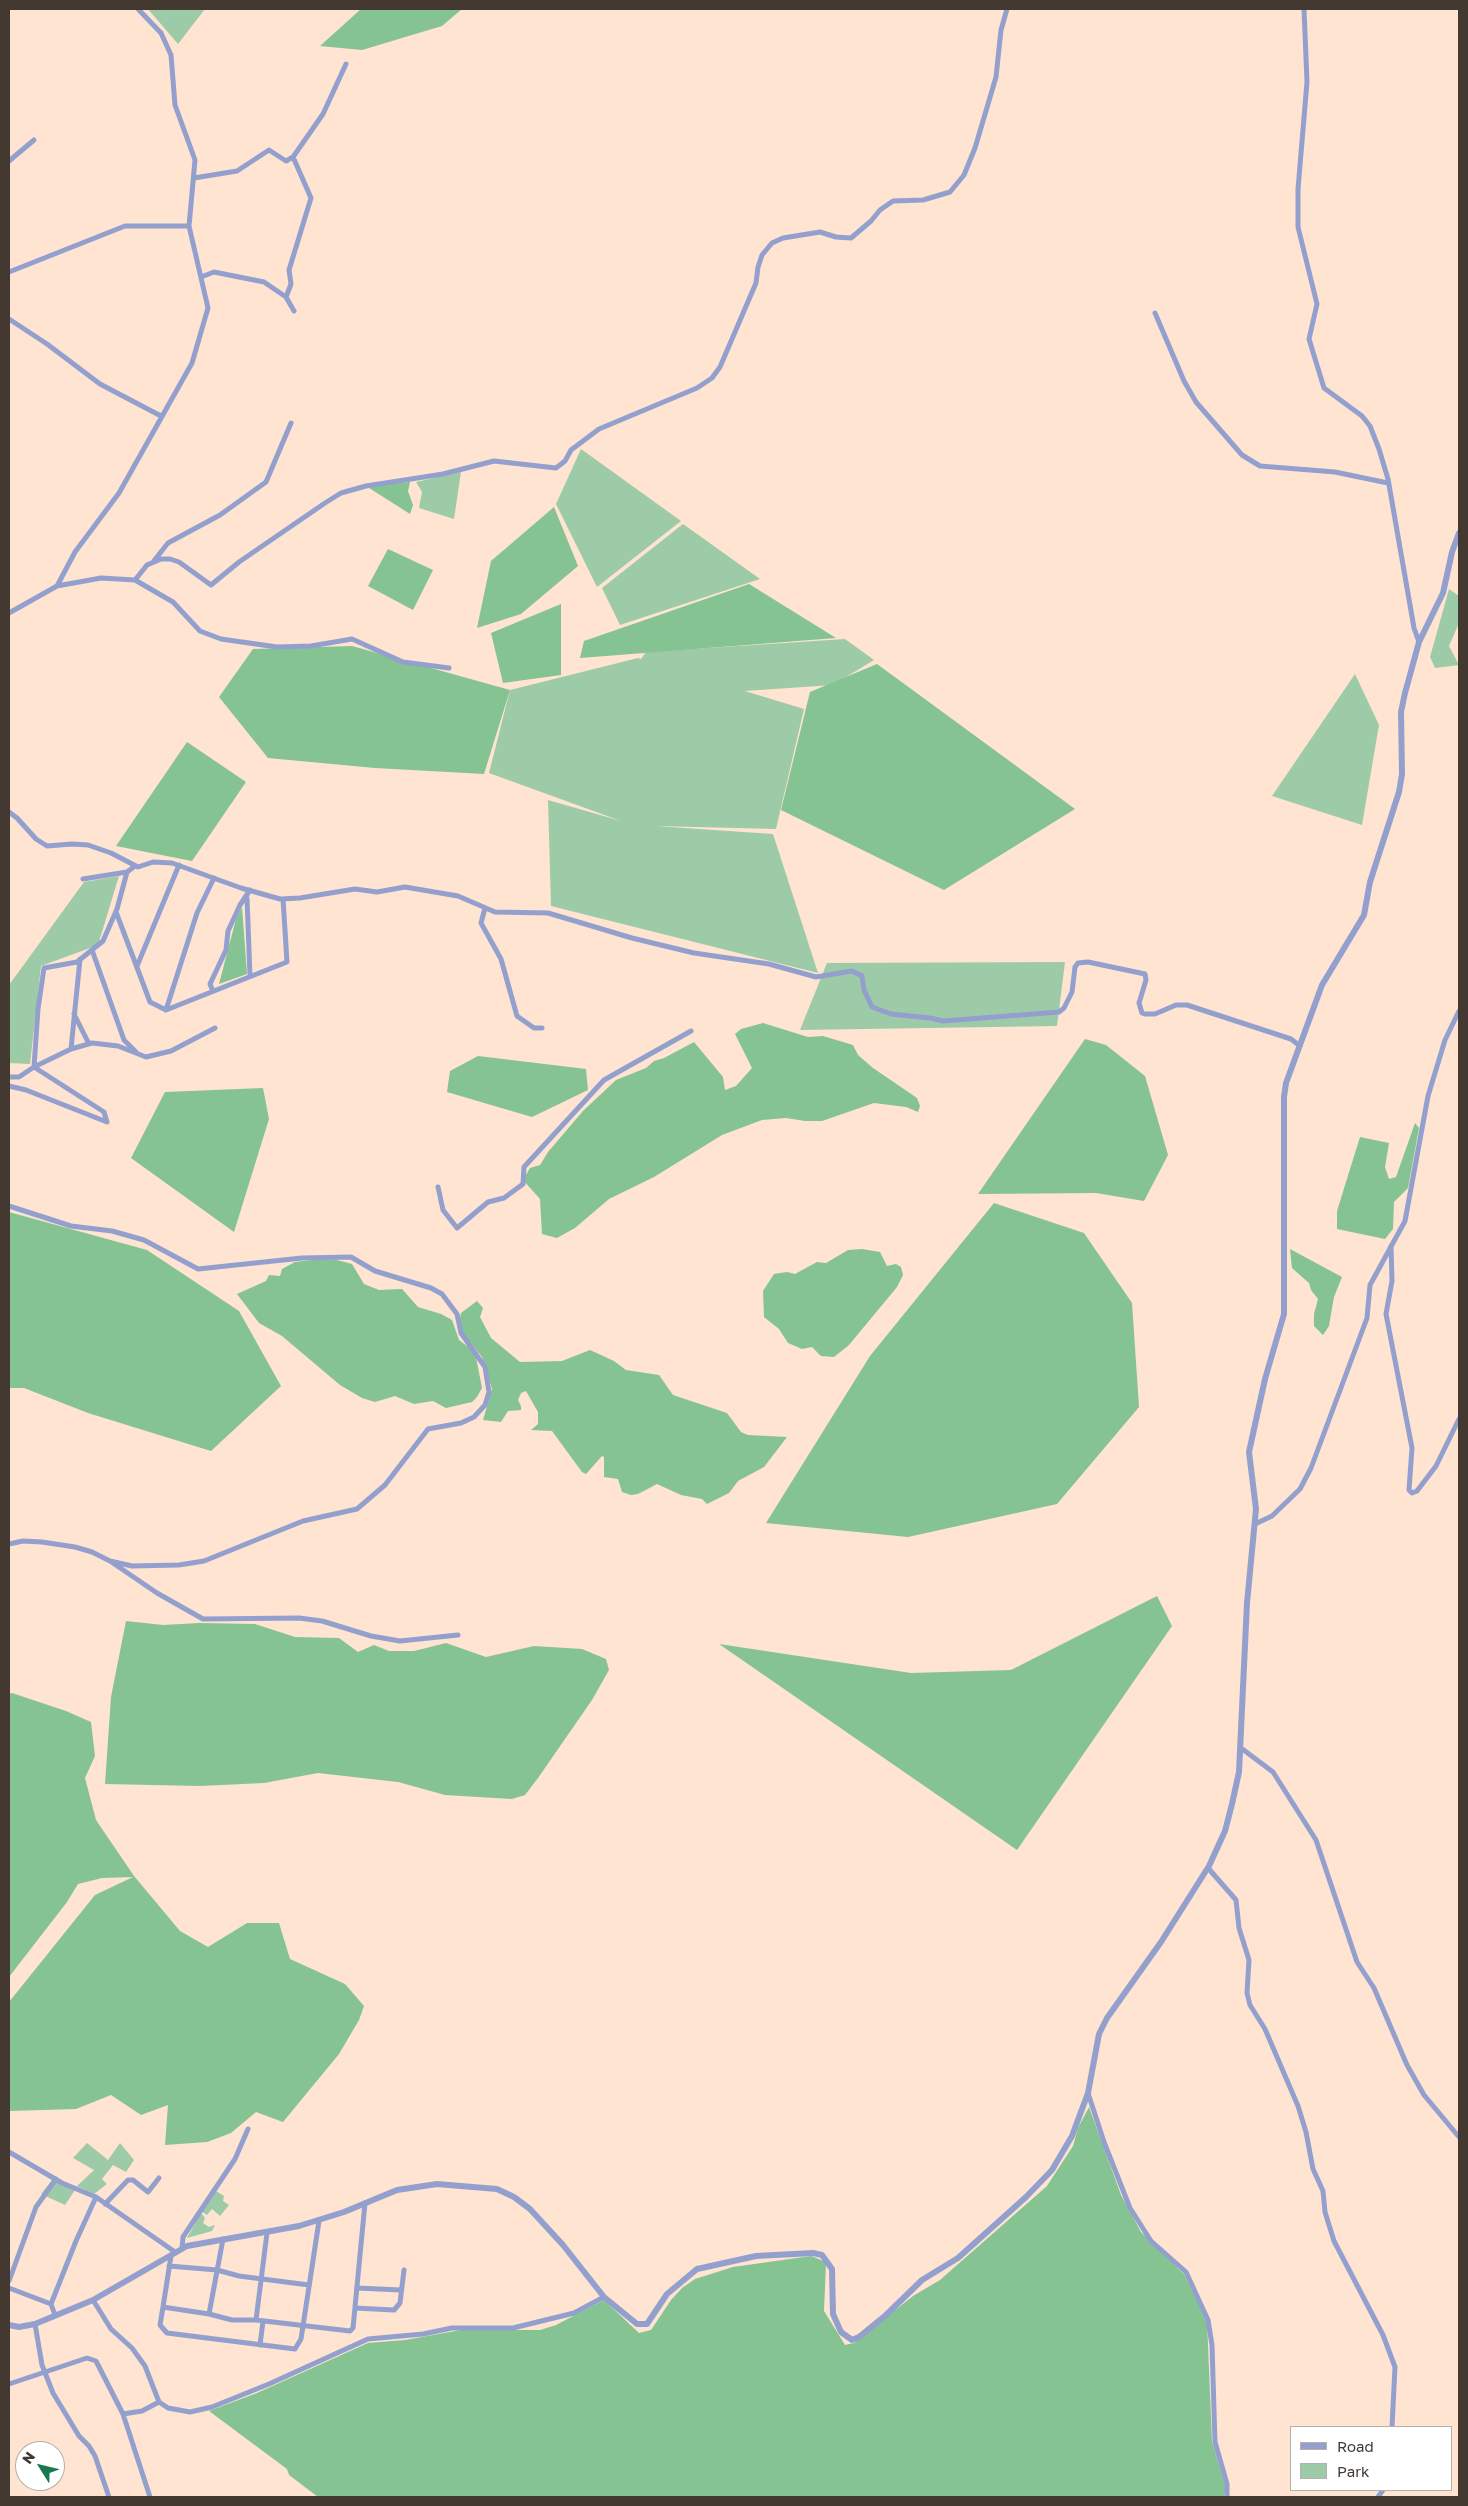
<!DOCTYPE html>
<style>
body{margin:0}
#map{position:relative;width:1468px;height:2506px;overflow:hidden;background:#fee4d1;font-family:"Golos Text",sans-serif}
canvas{display:block}
.frame{position:absolute;inset:0;border:10px solid #433931;pointer-events:none}
.legend{position:absolute;left:1290px;top:2426px;width:162px;height:65px;box-sizing:border-box;background:#fff;border:1px solid #b4b0ad;margin:0;padding:6px 9px;list-style:none;font-size:15px;color:#433931}
.legend li{display:flex;align-items:center;gap:10px;height:25px}
.legend b{width:25px;border:1px solid #b4b0ad}
.north{position:absolute;left:15px;top:2441px;width:50px;height:50px;box-sizing:border-box;background:#fff;border:1px solid #b4b0ad;border-radius:50%;rotate:306deg;font-size:14px;font-weight:700;line-height:20px;text-align:center;color:#433931}
.north::after{content:'';display:block;margin:auto;width:18px;height:22px;background:#19784f;clip-path:polygon(50% 0,100% 100%,50% 72%,0 100%)}
</style>
<div id="map">
<canvas width="1468" height="2506"></canvas>
<div class="frame"></div>
<ul class="legend">
<li><b style="height:6px;background:#93a0ce"></b>Road</li>
<li><b style="height:14px;background:#9ecba7"></b>Park</li>
</ul>
<div class="north">N</div>
</div>
<script>
const c = document.querySelector('canvas').getContext('2d');
c.lineJoin = 'round';
function paint(path, color) { c.fillStyle = color; c.fill(path, 'evenodd'); }
const shape = rows => new Path2D(rows.map(r => 'M' + r).join(''));
function trace(path, color, width, dash) { c.strokeStyle = color; c.lineWidth = width; c.lineCap = dash ? 'butt' : 'round'; c.setLineDash(dash || []); c.stroke(path); }
const green = shape([
 [148,9,205,9,178,44],
 [581,449,681,521,597,587,556,504],
 [461,472,454,519,419,508,422,492,416,482],
 [683,524,760,579,620,625,602,588],
 [1449,589,1459,596,1459,623,1449,646,1459,665,1435,668,1430,657],
 [845,639,874,660,833,685,745,691,804,709,776,829,655,826,773,834,818,973,551,906,548,800,621,821,489,773,510,690,638,658,641,659,646,652],
 [1355,674,1379,725,1362,825,1272,796],
 [119,876,98,945,41,966,30,1064,9,1063,9,985,84,882],
 [1065,962,1057,1026,800,1030,827,963],
 [87,2143,108,2160,120,2143,134,2160,126,2172,113,2165,102,2179,107,2184,94,2194,77,2186,94,2170,73,2158],
 [52,2180,75,2190,65,2205,41,2194],
 [216,2191,224,2196,223,2201,229,2205,220,2216,212,2209,207,2215,201,2211],
 [201,2213,205,2218,203,2223,209,2227,215,2225,212,2231,187,2238]
]);
const forest = shape([
 [361,9,462,9,442,26,362,50,320,46],
 [410,482,408,491,413,505,410,514,366,486],
 [554,507,578,566,521,614,477,628,491,561],
 [388,549,433,570,413,610,368,586],
 [749,584,836,638,580,658,584,641],
 [561,604,561,675,503,683,491,633],
 [352,646,510,690,484,774,375,768,268,758,219,697,253,649],
 [877,664,1075,809,944,890,781,810,810,692],
 [187,742,246,782,192,861,116,846],
 [242,907,247,974,219,984,236,919],
 [763,1023,808,1037,823,1036,853,1045,858,1055,873,1068,917,1098,920,1106,918,1112,906,1107,874,1103,822,1121,805,1121,786,1118,762,1120,722,1135,654,1177,609,1199,575,1228,557,1238,542,1234,540,1199,523,1180,530,1168,540,1165,548,1152,583,1111,616,1080,646,1068,654,1061,664,1058,694,1042,723,1077,725,1090,736,1086,752,1068,735,1034,741,1029],
 [1085,1039,1106,1045,1145,1076,1168,1155,1144,1201,1096,1193,978,1194],
 [478,1056,586,1069,588,1090,532,1117,447,1092,450,1071],
 [263,1088,269,1119,234,1232,131,1158,165,1092],
 [1415,1123,1419,1128,1408,1188,1394,1202,1393,1229,1385,1239,1337,1229,1337,1211,1360,1137,1389,1143,1385,1167,1389,1179,1396,1177],
 [994,1203,1084,1233,1132,1303,1139,1407,1057,1504,908,1537,766,1523,870,1356],
 [9,1212,147,1250,239,1311,281,1386,211,1451,88,1413,24,1388,9,1388],
 [862,1249,880,1252,887,1266,896,1264,901,1267,903,1275,897,1287,849,1345,834,1357,821,1356,812,1347,802,1349,788,1343,779,1329,764,1317,763,1291,774,1274,787,1272,795,1274,817,1262,826,1263,848,1250],
 [1290,1249,1342,1277,1334,1297,1329,1326,1323,1335,1314,1326,1314,1314,1318,1299,1311,1290,1309,1283,1292,1268],
 [312,1260,337,1260,352,1264,364,1284,379,1290,402,1289,418,1307,441,1314,452,1320,459,1340,475,1352,482,1388,477,1397,472,1402,446,1408,433,1401,414,1404,395,1396,375,1402,362,1398,340,1385,282,1336,259,1323,237,1294,266,1281,269,1275,280,1276,282,1269,295,1262],
 [477,1301,483,1308,480,1317,491,1338,520,1362,562,1361,590,1350,614,1361,626,1370,659,1375,673,1395,727,1413,741,1432,748,1435,787,1437,764,1467,738,1481,729,1493,707,1504,702,1499,681,1495,657,1484,638,1494,631,1495,622,1492,618,1479,604,1477,604,1457,602,1456,586,1474,582,1472,552,1431,531,1430,538,1424,538,1412,526,1391,521,1393,518,1400,521,1406,521,1410,508,1411,501,1422,483,1420,492,1389,482,1357,462,1332,460,1319,461,1313],
 [1157,1596,1172,1626,1017,1850,719,1644,911,1673,1011,1670],
 [126,1621,163,1625,199,1623,255,1624,295,1637,339,1638,358,1652,374,1645,389,1651,414,1651,446,1643,486,1657,534,1646,582,1649,606,1659,609,1670,592,1700,538,1778,525,1795,512,1799,445,1795,398,1782,318,1773,264,1783,200,1786,105,1784,111,1697],
 [12,1693,66,1711,91,1722,95,1756,85,1778,96,1820,134,1876,180,1931,208,1947,247,1923,279,1923,290,1959,345,1984,364,2006,359,2020,339,2054,283,2122,256,2112,231,2133,207,2142,165,2145,168,2105,141,2115,111,2095,76,2109,9,2111,9,2002,95,1895,133,1877,102,1878,78,1884,67,1902,9,1977,9,1694],
 [1089,2107,1121,2195,1141,2232,1184,2274,1207,2321,1212,2441,1226,2489,1224,2497,318,2497,289,2475,287,2469,209,2411,257,2393,368,2343,405,2340,461,2330,540,2330,556,2325,604,2300,639,2333,651,2330,671,2300,682,2288,695,2279,733,2267,811,2256,826,2262,824,2311,845,2345,854,2343,913,2296,940,2280,1047,2186,1073,2146,1078,2128]
]);
const minor = shape([
 [1304,9,1307,82,1298,189,1298,227,1317,304,1309,339,1324,388,1362,416,1370,426,1379,449,1388,479,1414,628,1419,642],
 [9,161,34,140],
 [194,178,237,171,269,150,286,161,293,157,323,114,346,64],
 [9,272,125,226,189,226],
 [201,277,214,272,264,282,286,297,294,311],
 [286,297,291,284,289,270,311,198,293,157],
 [1155,313,1184,381,1196,402,1242,455,1260,466,1335,472,1388,483],
 [9,319,47,344,100,384,161,416],
 [153,562,168,543,220,515,266,482,291,423],
 [135,580,147,565,161,559,170,559,179,562,211,585,239,562,325,503,341,493,366,486,443,474,494,461,556,468,565,461,571,450,599,429,697,388,712,378,720,367,756,283,758,267,762,255,772,243,783,238,820,232,836,237,851,238,871,221,880,210,893,201,923,200,950,192,964,175,975,148,996,77,1001,30,1007,9],
 [57,586,75,552,119,493,192,363,208,308,189,226,195,160,175,105,171,55,161,33,138,9],
 [9,613,57,586,101,578,135,580,173,602,200,631,221,639,277,647,311,646,352,639,403,662,449,668],
 [9,812,17,818,36,839,47,846,72,844,88,845,111,853,138,867,153,862,172,863,241,888,280,899,300,898,355,889,377,892,405,887,458,896,495,912,548,913,632,938,694,953,769,964,816,977,852,971,862,976,864,990,872,1007,891,1014,930,1018,943,1021,1059,1012,1064,1008,1072,992,1075,967,1078,963,1088,962,1145,974,1146,980,1139,1003,1142,1013,1145,1014,1155,1014,1176,1005,1187,1005,1291,1039,1300,1046],
 [83,879,127,872],
 [247,898,250,976],
 [485,908,481,923,501,959,517,1016,534,1028,542,1028],
 [116,912,150,1002,166,1010,287,962,283,899],
 [92,950,124,1040,136,1052],
 [137,966,179,865],
 [212,989,210,984,226,950,228,931,240,905,250,890],
 [166,1010,197,913,214,878],
 [74,1014,89,1044],
 [71,1049,80,959],
 [9,1077,19,1077,34,1067,71,1049,92,1043,118,1046,146,1057,171,1051,215,1028],
 [9,1086,26,1090,107,1122,104,1112,34,1067,38,1009,44,968,77,962,103,941,117,909,127,872,135,866],
 [438,1187,443,1210,457,1228,488,1202,504,1198,523,1184,524,1167,604,1080,691,1031],
 [9,1206,71,1226,112,1231,144,1240,198,1269,302,1258,351,1257,375,1271,431,1288,442,1294,457,1314,461,1333,485,1367,489,1392,485,1405,474,1417,461,1423,428,1429,385,1485,357,1509,303,1521,204,1561,179,1565,132,1566,110,1561],
 [1391,1246,1392,1281,1386,1314,1412,1448,1409,1490,1412,1493,1417,1491,1436,1466,1459,1419],
 [1255,1524,1272,1516,1300,1489,1311,1468,1367,1318,1370,1285,1405,1221,1428,1096,1445,1040,1459,1011],
 [9,1544,23,1541,42,1542,75,1547,92,1552,110,1561,157,1593,203,1619,299,1618,322,1621,371,1636,400,1641,458,1635],
 [1241,1748,1273,1772,1316,1840,1357,1962,1374,1988,1407,2065,1424,2095,1459,2137],
 [1208,1868,1236,1900,1239,1928,1249,1960,1247,1993,1250,2005,1265,2029,1298,2106,1306,2132,1313,2169,1323,2191,1325,2212,1334,2241,1383,2335,1395,2367,1392,2427],
 [1088,2093,1104,2142,1130,2208,1151,2241,1186,2272,1208,2320,1212,2345,1215,2442,1227,2484,1227,2497],
 [9,2152,62,2183,96,2197,175,2252],
 [105,2204,128,2180,133,2180,148,2192,159,2178],
 [182,2248,183,2237,235,2159,248,2129],
 [171,2256,163,2307,209,2314,232,2320,256,2320,350,2331,353,2328,365,2203],
 [169,2266,217,2270,239,2276,309,2285],
 [9,2281,36,2207,56,2179],
 [9,2288,51,2304],
 [357,2288,401,2290],
 [93,2300,111,2329,132,2348,145,2366,159,2402,168,2408,190,2412,212,2407,269,2384,368,2339,423,2334,452,2328,513,2328,574,2313,604,2297],
 [163,2307,160,2325,167,2333,295,2349,301,2339,319,2221],
 [355,2308,394,2310,400,2303,404,2270],
 [209,2314,223,2239],
 [55,2315,51,2304,76,2241,96,2197],
 [256,2320,267,2233],
 [35,2324,42,2365,53,2393,79,2436,89,2446,95,2456,109,2497],
 [260,2345,263,2321],
 [9,2384,87,2358,96,2361,123,2414,150,2497],
 [123,2414,142,2411,159,2402],
 [1378,2497,1383,2490]
]);
const tertiary = shape([
 [9,2325,19,2327,35,2324,93,2300,187,2246,299,2226,344,2212,397,2190,437,2184,497,2189,514,2197,530,2209,563,2245,604,2297,637,2324,647,2324,667,2294,697,2269,756,2256,813,2253,822,2255,832,2269,833,2314,841,2332,852,2340,859,2337,886,2315,922,2280,958,2258,1026,2197,1052,2170,1072,2136,1088,2093,1099,2034,1107,2018,1161,1942,1209,1866,1225,1831,1232,1804,1239,1772,1247,1603,1256,1509,1249,1452,1265,1379,1284,1314,1284,1097,1286,1083,1322,985,1364,915,1370,882,1399,792,1402,774,1401,712,1405,693,1419,642,1443,593,1452,552,1459,533]
]);
paint(green, '#9ecba7');
paint(forest, '#85c392');
trace(minor, '#93a0ce', 5);
trace(tertiary, '#93a0ce', 6);
</script>
